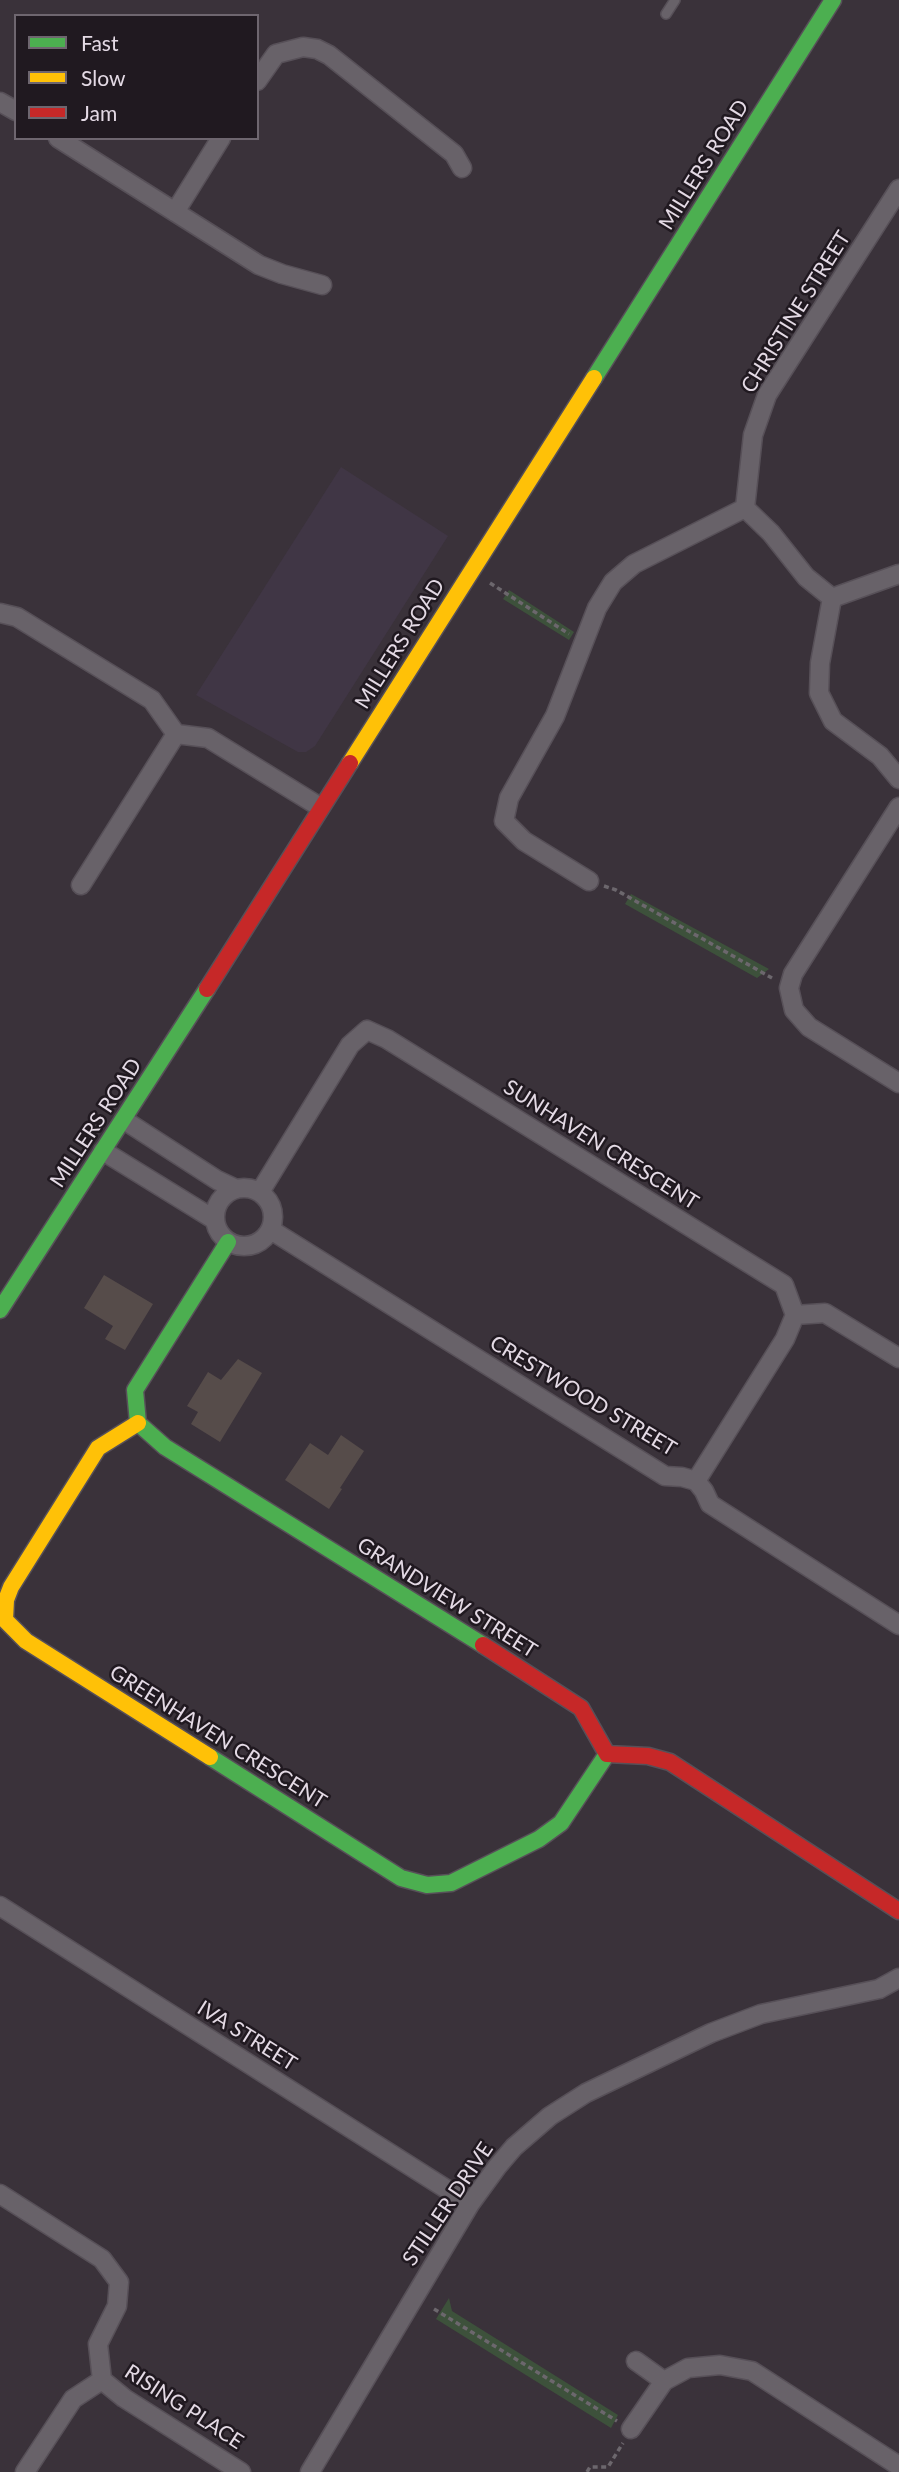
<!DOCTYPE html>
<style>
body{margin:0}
#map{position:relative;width:899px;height:2472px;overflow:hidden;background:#3a323a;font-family:Lato,sans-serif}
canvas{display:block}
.legend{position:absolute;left:14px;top:14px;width:245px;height:126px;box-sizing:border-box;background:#201920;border:2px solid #6e666f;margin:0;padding:9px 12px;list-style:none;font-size:21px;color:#e4dae5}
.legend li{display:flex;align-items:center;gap:14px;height:35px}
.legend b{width:35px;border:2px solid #6e666f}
</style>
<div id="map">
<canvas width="899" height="2472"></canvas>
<ul class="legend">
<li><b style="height:9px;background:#4caf50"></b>Fast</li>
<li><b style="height:9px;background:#ffc107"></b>Slow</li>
<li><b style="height:9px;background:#c62828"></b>Jam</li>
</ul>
</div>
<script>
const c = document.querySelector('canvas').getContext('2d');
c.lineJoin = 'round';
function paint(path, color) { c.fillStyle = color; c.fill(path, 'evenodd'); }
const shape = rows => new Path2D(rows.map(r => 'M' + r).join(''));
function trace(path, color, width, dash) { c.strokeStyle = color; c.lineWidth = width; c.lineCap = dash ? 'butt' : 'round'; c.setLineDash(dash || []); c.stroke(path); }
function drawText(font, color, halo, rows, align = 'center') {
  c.font = font + ' Lato,sans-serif'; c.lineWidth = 5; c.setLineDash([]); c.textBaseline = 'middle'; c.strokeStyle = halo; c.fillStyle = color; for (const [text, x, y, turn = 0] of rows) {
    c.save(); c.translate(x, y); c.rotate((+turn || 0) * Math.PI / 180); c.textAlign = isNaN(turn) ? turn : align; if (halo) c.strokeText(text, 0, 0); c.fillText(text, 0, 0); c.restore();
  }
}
const education = shape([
 [341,467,448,536,315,746,306,752,298,752,196,695]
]);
const green = shape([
 [509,590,574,632,569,640,503,599],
 [631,894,769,969,757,978,625,904],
 [449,2298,452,2311,618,2415,611,2428,436,2319]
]);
const building = shape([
 [104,1275,153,1304,125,1350,105,1339,113,1326,84,1308],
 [238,1359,262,1373,220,1442,191,1424,198,1412,187,1406,208,1372,221,1380],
 [341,1435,364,1451,340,1488,342,1489,329,1509,285,1480,310,1443,328,1455]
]);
const path = shape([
 [490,583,569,634],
 [604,886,616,890,772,978],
 [434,2309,617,2421],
 [587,2472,590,2467,608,2467,623,2443]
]);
const lane = shape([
 [666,14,675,0]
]);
const street = shape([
 [257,81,276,54,303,47,317,49,329,55,454,154,462,168],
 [0,102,16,111],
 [58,138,259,265,282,274,322,285],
 [175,212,221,138],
 [745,508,753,435,767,395,899,189],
 [745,508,771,533,806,577,832,598,820,663,819,693,833,721,880,756,899,779],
 [832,598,899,574],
 [0,613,17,617,152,700,176,734,208,738,320,807],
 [899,807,793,974,789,988,794,1010,809,1027,899,1083],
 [589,881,524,841,504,821,509,798,555,716,597,608,613,582,634,564,745,508],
 [81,885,176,734],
 [124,1120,217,1180,236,1189],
 [103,1151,215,1220],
 '215 1217a29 29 0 1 1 58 0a29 29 0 1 1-58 0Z',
 [260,1192,350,1045,367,1030,387,1039,784,1285,795,1315,785,1339,696,1481],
 [271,1230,665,1476,682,1477,696,1481,704,1491,710,1504,899,1625],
 [795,1315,825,1313,899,1358],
 [0,1906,470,2204],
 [0,2194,102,2259,119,2282,117,2306,98,2344,102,2380,124,2398,241,2472],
 [636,2361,664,2381],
 [631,2429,664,2381,688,2368,720,2365,752,2371,899,2466],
 [25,2472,73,2399,102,2380],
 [310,2472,470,2204,497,2167,514,2147,550,2116,586,2093,711,2033,761,2014,879,1989,899,1978]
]);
const fast = shape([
 [594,378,833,0],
 [228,1242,135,1390,138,1423,165,1447,483,1645],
 [0,1310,207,989],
 [210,1757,401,1878,427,1885,451,1883,539,1839,561,1823,607,1754]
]);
const slow = shape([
 [350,763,594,378],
 [138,1423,98,1448,11,1587,6,1600,5,1620,26,1641,210,1757]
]);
const jam = shape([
 [207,989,350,763],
 [483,1645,581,1708,607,1754,648,1756,670,1762,899,1911]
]);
const streetNames = [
 ["MILLERS ROAD",704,165,-58],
 ["CHRISTINE STREET",796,312,-58],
 ["MILLERS ROAD",400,644,-58],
 ["MILLERS ROAD",96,1123,-57],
 ["SUNHAVEN CRESCENT",601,1145,32],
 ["CRESTWOOD STREET",583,1396,31],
 ["GRANDVIEW STREET",447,1598,32],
 ["GREENHAVEN CRESCENT",218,1737,32],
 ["IVA STREET",247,2036,32],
 ["STILLER DRIVE",448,2204,-56],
 ["RISING PLACE",184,2407,33]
];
paint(education, '#403645');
paint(green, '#3d513b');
paint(building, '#564c4a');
trace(lane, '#575058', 12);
trace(street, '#575058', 21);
trace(fast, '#575058', 19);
trace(slow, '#575058', 19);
trace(jam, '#575058', 19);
trace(path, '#6c676d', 3.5, [5, 3.5]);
trace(lane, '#686269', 9);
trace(street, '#686269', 18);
trace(fast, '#4caf50', 16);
trace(slow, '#ffc107', 16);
trace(jam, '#c62828', 16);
drawText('21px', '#e4dae5', '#201920', streetNames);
</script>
